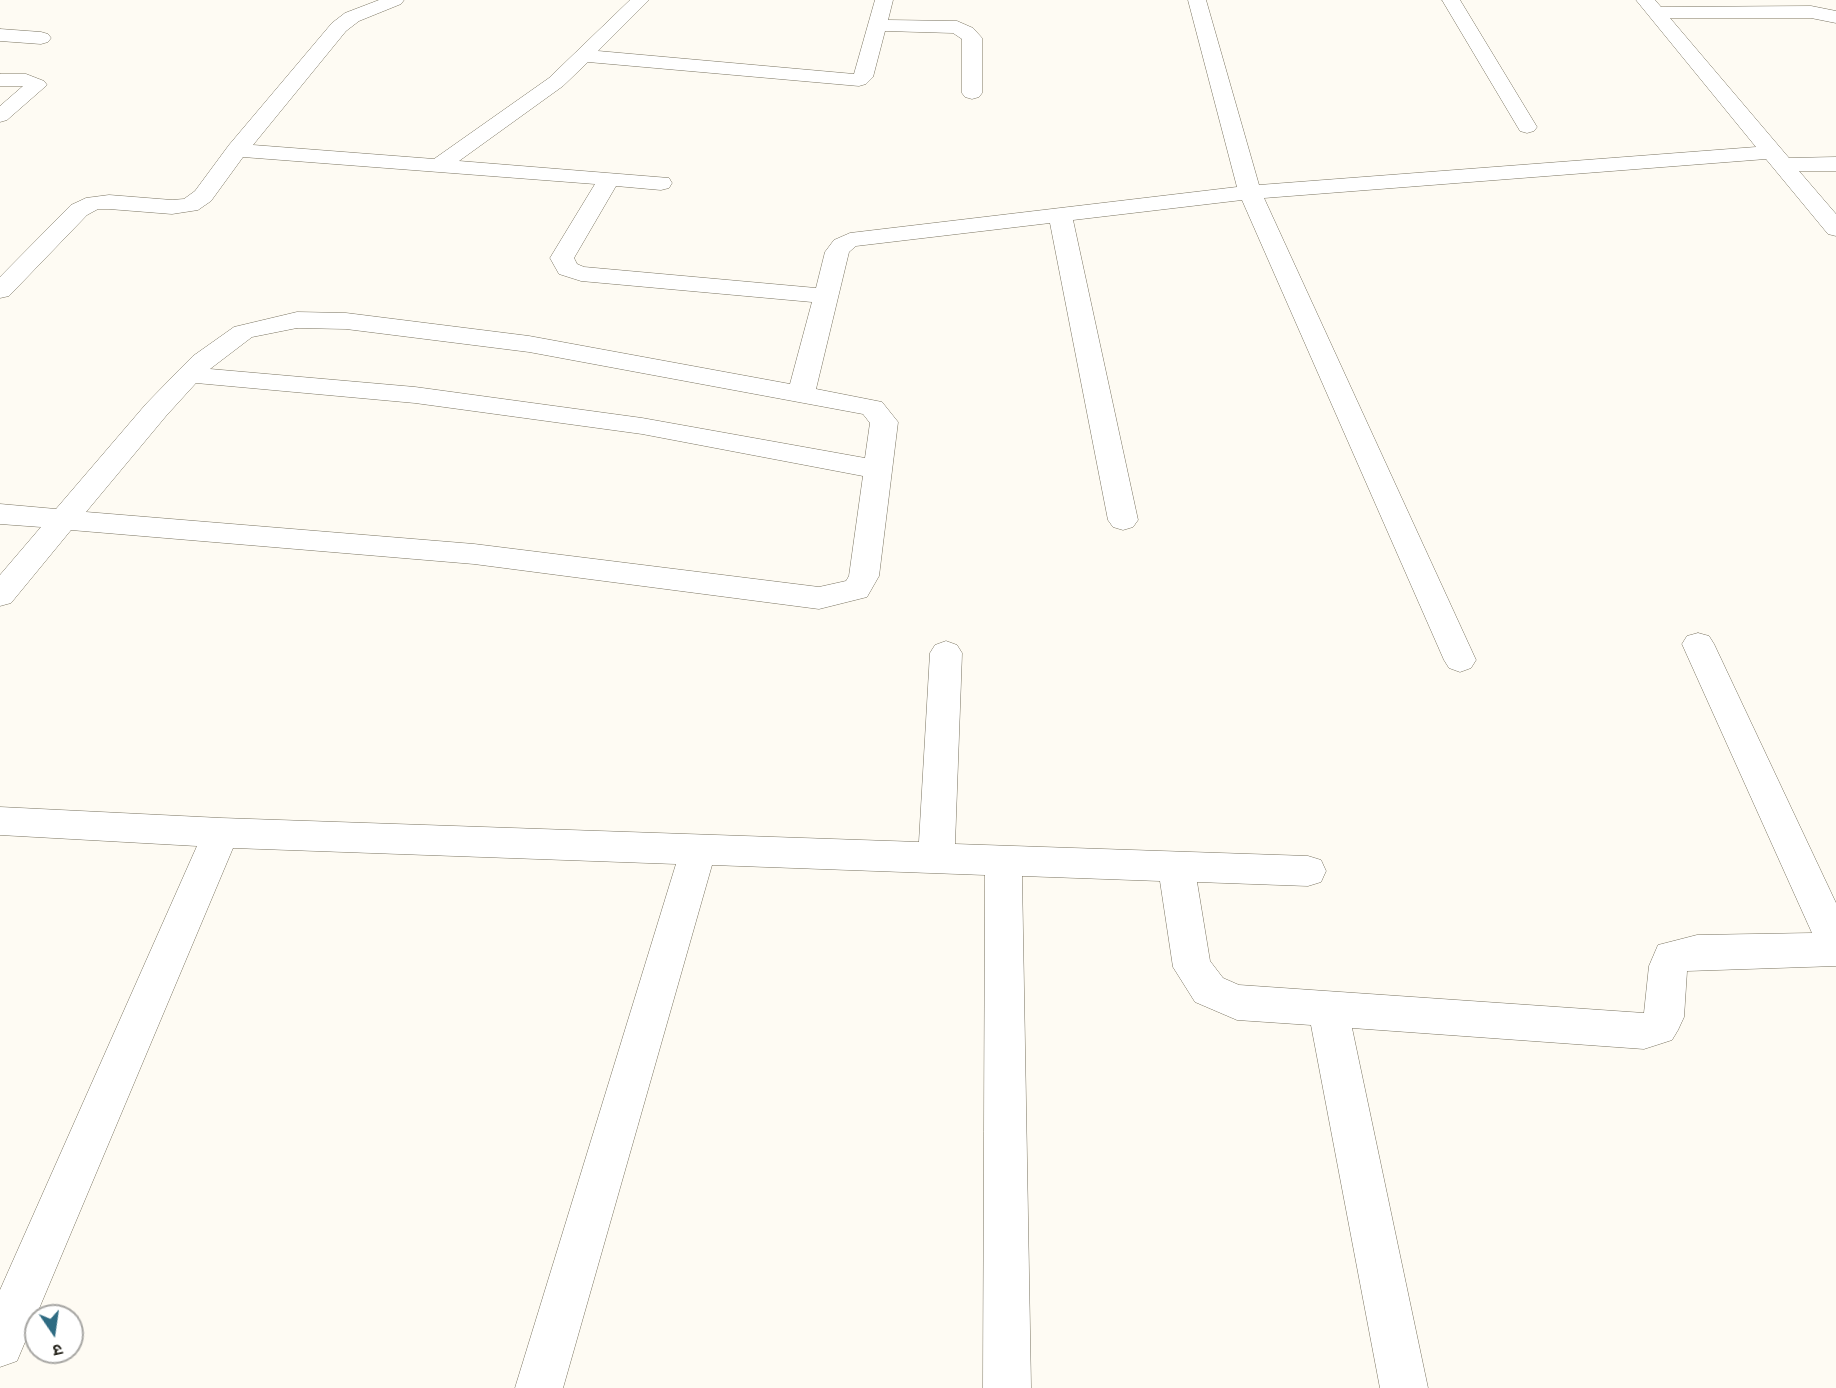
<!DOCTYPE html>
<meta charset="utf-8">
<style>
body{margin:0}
#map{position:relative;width:1836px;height:1388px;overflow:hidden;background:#fefbf3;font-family:Figtree,"Noto Sans Devanagari",sans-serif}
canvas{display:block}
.north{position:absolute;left:24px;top:1304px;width:60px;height:60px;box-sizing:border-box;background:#fff;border:2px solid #a8a7a4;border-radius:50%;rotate:167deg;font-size:16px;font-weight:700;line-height:24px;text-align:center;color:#26241c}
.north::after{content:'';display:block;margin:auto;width:21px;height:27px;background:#2e6b82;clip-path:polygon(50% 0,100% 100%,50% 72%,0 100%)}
</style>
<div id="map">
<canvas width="1836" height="1388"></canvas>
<div class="north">उ</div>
</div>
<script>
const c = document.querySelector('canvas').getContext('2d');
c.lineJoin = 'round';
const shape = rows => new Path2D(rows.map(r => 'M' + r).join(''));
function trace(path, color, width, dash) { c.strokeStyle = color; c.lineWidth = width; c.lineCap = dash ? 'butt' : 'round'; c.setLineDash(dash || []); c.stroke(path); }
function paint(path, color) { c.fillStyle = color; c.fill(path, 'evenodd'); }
const minor = shape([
 [379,0,404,0,401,4,359,21,346,31,253,145,434,159,549,78,630,0,649,0,598,51,854,74,875,0,893,0,888,20,957,21,973,28,982,38,982,93,979,97,972,99,965,97,962,93,962,39,953,33,885,31,873,77,866,84,859,86,588,62,563,86,459,161,669,178,672,183,669,188,661,190,616,186,574,258,577,264,584,267,816,288,825,252,834,240,850,233,1237,187,1188,0,1206,0,1259,185,1756,147,1636,0,1655,0,1661,7,1811,6,1836,11,1836,23,1811,18,1670,18,1789,158,1836,157,1836,171,1799,171,1836,214,1836,236,1828,234,1766,159,1264,198,1476,660,1471,668,1460,672,1449,668,1444,660,1242,200,1073,220,1138,520,1133,527,1123,530,1113,527,1108,520,1050,223,856,246,849,252,816,389,882,402,898,422,879,576,867,597,819,609,474,564,71,530,11,603,0,606,0,575,41,527,0,524,0,504,56,509,146,404,180,369,193,356,234,327,297,312,346,313,529,336,790,384,812,302,581,281,559,274,550,258,595,184,243,157,211,201,198,210,172,214,109,209,98,209,87,215,9,296,0,298,0,277,71,205,86,198,109,195,172,200,184,199,195,191,229,145,332,23,345,13,379,0],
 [297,328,346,329,529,352,863,414,870,423,865,458,642,418,415,387,210,369,252,337,297,328],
 [196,383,415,403,642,434,863,476,849,576,846,581,819,587,474,544,86,512,166,416,196,383],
 [1442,0,1460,0,1537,127,1534,131,1527,133,1520,131,1442,0],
 [0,29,41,32,48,34,51,38,48,42,41,44,0,41,0,29],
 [0,74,26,74,44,81,47,85,7,120,0,122,0,106,23,86,0,86,0,74],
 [1698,633,1709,636,1714,644,1836,903,1836,966,1687,971,1684,1017,1678,1030,1672,1040,1644,1049,1352,1028,1428,1388,1380,1388,1311,1025,1237,1020,1195,1002,1173,967,1160,881,1022,876,1031,1388,983,1388,985,875,712,865,563,1388,515,1388,676,864,233,848,17,1361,0,1367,0,1290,197,846,0,835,0,807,221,818,919,842,930,653,935,645,946,641,957,645,962,653,955,844,1308,856,1321,860,1326,871,1321,882,1308,886,1197,882,1210,961,1223,978,1239,985,1644,1013,1649,966,1658,945,1697,935,1812,933,1682,644,1687,636,1698,633]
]);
trace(minor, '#7a7461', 1);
paint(minor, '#fff');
</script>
